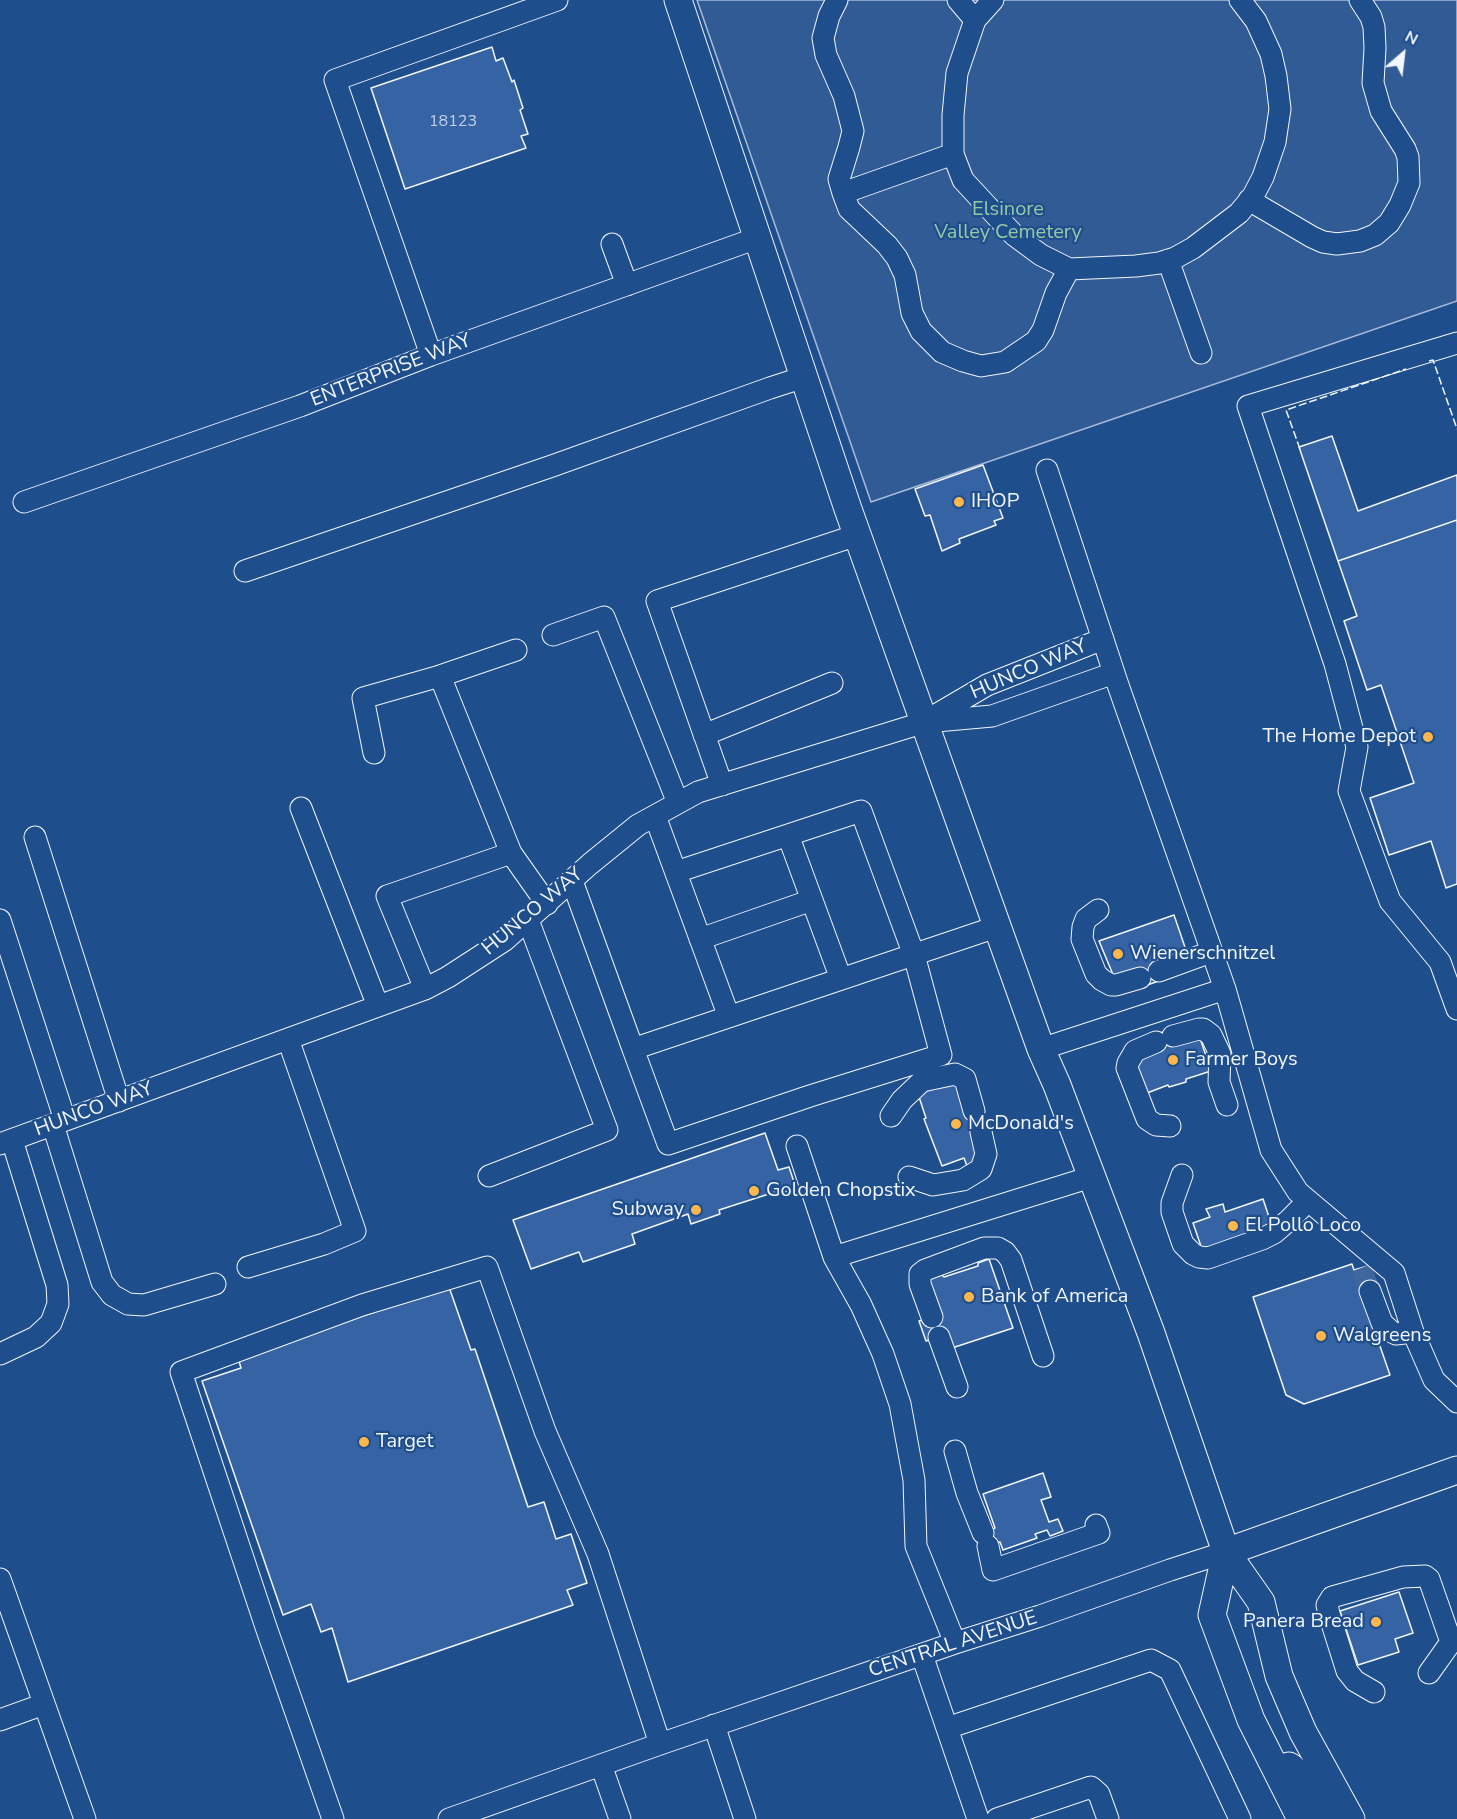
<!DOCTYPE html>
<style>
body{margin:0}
#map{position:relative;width:1457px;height:1819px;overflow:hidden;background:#1f4e8c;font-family:"Nunito Sans",sans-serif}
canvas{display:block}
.north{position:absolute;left:1373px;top:24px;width:60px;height:60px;-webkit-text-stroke:4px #1f4e8c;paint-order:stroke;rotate:28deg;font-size:16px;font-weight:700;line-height:24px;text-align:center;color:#f2f6ff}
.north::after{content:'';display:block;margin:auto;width:21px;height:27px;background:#f2f6ff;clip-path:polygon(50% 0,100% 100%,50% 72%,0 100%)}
</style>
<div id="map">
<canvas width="1457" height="1819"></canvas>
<div class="north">N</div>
</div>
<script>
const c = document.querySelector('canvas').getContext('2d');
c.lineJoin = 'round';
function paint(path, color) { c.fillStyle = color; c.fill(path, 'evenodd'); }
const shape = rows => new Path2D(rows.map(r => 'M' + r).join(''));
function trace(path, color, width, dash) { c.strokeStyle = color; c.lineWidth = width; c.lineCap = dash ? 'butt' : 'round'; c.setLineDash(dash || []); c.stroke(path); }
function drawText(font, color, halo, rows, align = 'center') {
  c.font = font + ' "Nunito Sans",sans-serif'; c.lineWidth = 4.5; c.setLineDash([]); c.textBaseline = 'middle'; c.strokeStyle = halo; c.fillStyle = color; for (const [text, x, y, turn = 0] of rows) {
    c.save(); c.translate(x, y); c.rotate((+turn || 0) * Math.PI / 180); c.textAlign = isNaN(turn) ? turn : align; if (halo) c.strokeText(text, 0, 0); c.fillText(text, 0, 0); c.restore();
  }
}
const green = shape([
 [697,0,1457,0,1457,301,871,502,697,0]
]);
const building = shape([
 [492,47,496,61,503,58,512,82,514,80,523,108,520,110,528,134,521,136,526,148,405,189,371,88,492,47],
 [1332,436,1358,511,1457,475,1457,520,1338,561,1299,447,1332,436],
 [983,465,1003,518,994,521,996,525,959,539,960,543,942,551,930,515,925,516,915,489,983,465],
 [1457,520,1457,884,1446,888,1431,841,1389,855,1370,798,1414,783,1381,685,1367,690,1344,621,1357,616,1338,561,1457,520],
 [1174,915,1188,956,1162,980,1144,986,1114,977,1099,941,1174,915],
 [1170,1030,1199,1035,1211,1071,1186,1079,1186,1082,1169,1087,1168,1085,1147,1093,1137,1065,1154,1035,1170,1030],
 [956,1081,981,1109,988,1129,983,1161,967,1166,964,1158,942,1166,924,1119,926,1118,918,1094,956,1081],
 [765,1133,778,1170,789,1167,796,1188,777,1195,775,1192,719,1210,720,1214,691,1224,688,1214,632,1234,635,1244,583,1262,579,1252,531,1269,513,1220,765,1133],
 [1263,1199,1273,1229,1203,1252,1193,1223,1210,1217,1206,1209,1223,1204,1225,1212,1263,1199],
 [989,1259,1013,1328,952,1348,947,1334,926,1341,919,1321,942,1314,928,1279,942,1275,944,1277,978,1266,978,1263,989,1259],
 [1352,1264,1354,1270,1368,1266,1376,1288,1362,1294,1390,1375,1304,1404,1286,1395,1253,1297,1352,1264],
 [449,1287,471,1350,475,1349,528,1507,544,1502,556,1539,571,1534,587,1583,567,1590,573,1605,348,1682,332,1628,321,1632,311,1604,283,1615,202,1381,241,1368,238,1358,449,1287],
 [1043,1473,1051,1497,1041,1500,1049,1522,1058,1519,1063,1531,1050,1536,1047,1530,1035,1534,1037,1538,1003,1550,1000,1542,983,1548,978,1535,995,1528,983,1494,1043,1473],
 [1399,1592,1413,1633,1395,1639,1399,1652,1358,1665,1340,1611,1399,1592]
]);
const minorTunnel = shape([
 [1361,1268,1370,1291]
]);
const minor = shape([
 [837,0,829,16,823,38,826,55,844,96,853,131,849,147,839,179,843,193,849,209,887,245,897,258,905,275,912,313,921,331,942,352,963,361,981,366,1005,362,1036,341,1043,330,1056,293,1069,269],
 [958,0,975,20],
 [993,0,975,20,957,73,953,115,953,154,963,180,1014,235,1041,255,1069,269,1136,266,1159,263,1175,258,1193,248,1239,213,1253,196,1263,177,1275,142,1280,109,1276,76,1271,54,1256,21,1240,0],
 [843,193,953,154],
 [1249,200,1312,237,1323,242,1337,244,1360,241,1375,235,1389,223,1400,205,1409,183,1408,157,1405,149,1381,111,1373,83,1375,48,1374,27,1371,17,1360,0],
 [612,244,627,285],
 [1168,260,1201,353],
 [1457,343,1248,406,1335,664,1357,747,1349,791,1390,901,1440,962,1457,1009],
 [431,355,335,80,557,0],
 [1047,470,1118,685,1225,989,1271,1150,1298,1192,1394,1273,1413,1332,1434,1380,1457,1402],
 [24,502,300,406,431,355,757,238],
 [245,571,552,466,770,388,804,377],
 [553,635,604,617,678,803],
 [440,676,516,650],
 [929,719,987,685,1103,639],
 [704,735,832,683],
 [374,753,363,698,440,676,511,853,547,904],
 [722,785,657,601,857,535],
 [301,808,378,1006],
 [655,816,729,1017],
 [788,835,841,979],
 [35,837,119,1101],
 [572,881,633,1049,996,927],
 [1098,910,1086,919,1083,927,1082,939,1096,974,1102,980,1111,985,1116,985,1140,978],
 [0,920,65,1120],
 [700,939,812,900],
 [1159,971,1211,952],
 [425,989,387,896,511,853],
 [1173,1036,1199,1029,1203,1029,1211,1035,1220,1054,1219,1082,1227,1105],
 [1156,1042,1135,1051,1128,1063,1127,1068,1147,1119,1156,1125,1170,1126],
 [633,1049,668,1144,810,1096,941,1055,914,955,861,811,676,872],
 [1041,1049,1225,989],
 [891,1116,902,1100,922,1081,955,1074,965,1079,974,1111],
 [53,1125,102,1282,112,1295,128,1304,144,1305,215,1284],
 [0,1144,425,989,448,977,505,940,590,864,638,825,698,792,925,722,992,716,1114,673],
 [797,1146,834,1257,861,1305,883,1354,900,1404,914,1480,916,1546,955,1643],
 [1182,1175,1172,1203,1172,1212,1183,1244,1193,1254,1199,1257,1208,1258,1262,1239,1274,1233,1289,1220,1308,1201],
 [489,1176,607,1130,528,920],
 [909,1177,933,1185,963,1180,981,1169,986,1154,981,1132],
 [834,1257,1091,1177],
 [248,1267,324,1244,355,1231,288,1039],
 [1370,1291,1382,1323,1392,1332,1396,1334,1413,1332],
 [932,1317,920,1284,920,1274,925,1270,984,1248,998,1248,1005,1252,1011,1260,1043,1356],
 [939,1337,957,1387],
 [0,1354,36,1337,51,1323,58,1304,57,1285,12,1140],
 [955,1451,967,1493,983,1533],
 [988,1546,993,1570,1099,1533,1096,1525],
 [0,1579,85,1819],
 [922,1655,978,1819],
 [1429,1673,1451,1642,1457,1641],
 [1374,1692,1355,1681,1347,1671,1329,1614,1327,1605,1332,1597,1403,1577,1425,1576,1429,1579,1451,1642],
 [0,1720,44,1704],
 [714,1725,745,1819],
 [947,1728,1151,1660,1170,1670,1240,1819],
 [601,1765,620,1819],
 [333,1819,267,1630,181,1372,362,1305,487,1267,545,1431,598,1554,660,1744],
 [449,1819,660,1744,955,1643,1040,1616,1170,1570,1226,1552],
 [997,1819,1091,1787,1099,1794,1108,1819]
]);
const major = shape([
 [678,0,848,509,1041,1049,1057,1085,1151,1333,1226,1552,1261,1602,1279,1676,1303,1732,1351,1819],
 [1226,1552,1212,1615,1251,1720,1301,1819],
 [1226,1552,1457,1470],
 [1289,1766,1292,1768,1326,1819]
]);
const fence = shape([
 [1429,361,1433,360,1457,429],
 [1300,449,1286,410,1406,369]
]);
const markers = [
 [959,502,6,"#ffb74d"],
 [1428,737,6,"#ffb74d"],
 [1118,954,6,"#ffb74d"],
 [1173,1060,6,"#ffb74d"],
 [956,1124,6,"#ffb74d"],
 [754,1191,6,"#ffb74d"],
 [696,1210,6,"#ffb74d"],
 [1233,1226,6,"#ffb74d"],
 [969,1297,6,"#ffb74d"],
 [1321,1336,6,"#ffb74d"],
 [364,1442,6,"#ffb74d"],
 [1376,1622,6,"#ffb74d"]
];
const numberNames = [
 ["18123",453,122]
];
const parkNames = [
 ["Elsinore",1008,210],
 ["Valley Cemetery",1008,233]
];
const streetNames = [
 ["ENTERPRISE WAY",391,371,-21],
 ["HUNCO WAY",1029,670,-23],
 ["HUNCO WAY",533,912,-40],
 ["HUNCO WAY",94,1110,-20],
 ["CENTRAL AVENUE",953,1645,-18]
];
const poiNames = [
 ["IHOP",971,502],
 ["The Home Depot",1416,737,"right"],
 ["Wienerschnitzel",1130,954],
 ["Farmer Boys",1185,1060],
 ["McDonald's",968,1124],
 ["Golden Chopstix",766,1191],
 ["Subway",684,1210,"right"],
 ["El Pollo Loco",1245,1226],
 ["Bank of America",981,1297],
 ["Walgreens",1333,1336],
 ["Target",376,1442],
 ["Panera Bread",1364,1622,"right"]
];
paint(green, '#305b95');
trace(green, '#a8bbd7', 1.5);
paint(building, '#3563a3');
trace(building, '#f2f6ff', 1.5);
trace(minorTunnel, '#3f679d', 21, [21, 10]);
trace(minor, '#f2f6ff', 23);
trace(major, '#f2f6ff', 29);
trace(minor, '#1f4e8c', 21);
trace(major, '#1f4e8c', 27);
trace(fence, '#f2f6ff', 1.5, [8, 3]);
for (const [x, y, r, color] of markers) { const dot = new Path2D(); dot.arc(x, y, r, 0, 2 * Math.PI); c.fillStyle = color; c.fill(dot); trace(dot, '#1f4e8c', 2); }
drawText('16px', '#c3d1e8', null, numberNames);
drawText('20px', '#97c8a6', '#1f4e8c', parkNames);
drawText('20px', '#f2f6ff', '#1f4e8c', streetNames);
drawText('20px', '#f2f6ff', '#1f4e8c', poiNames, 'left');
</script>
